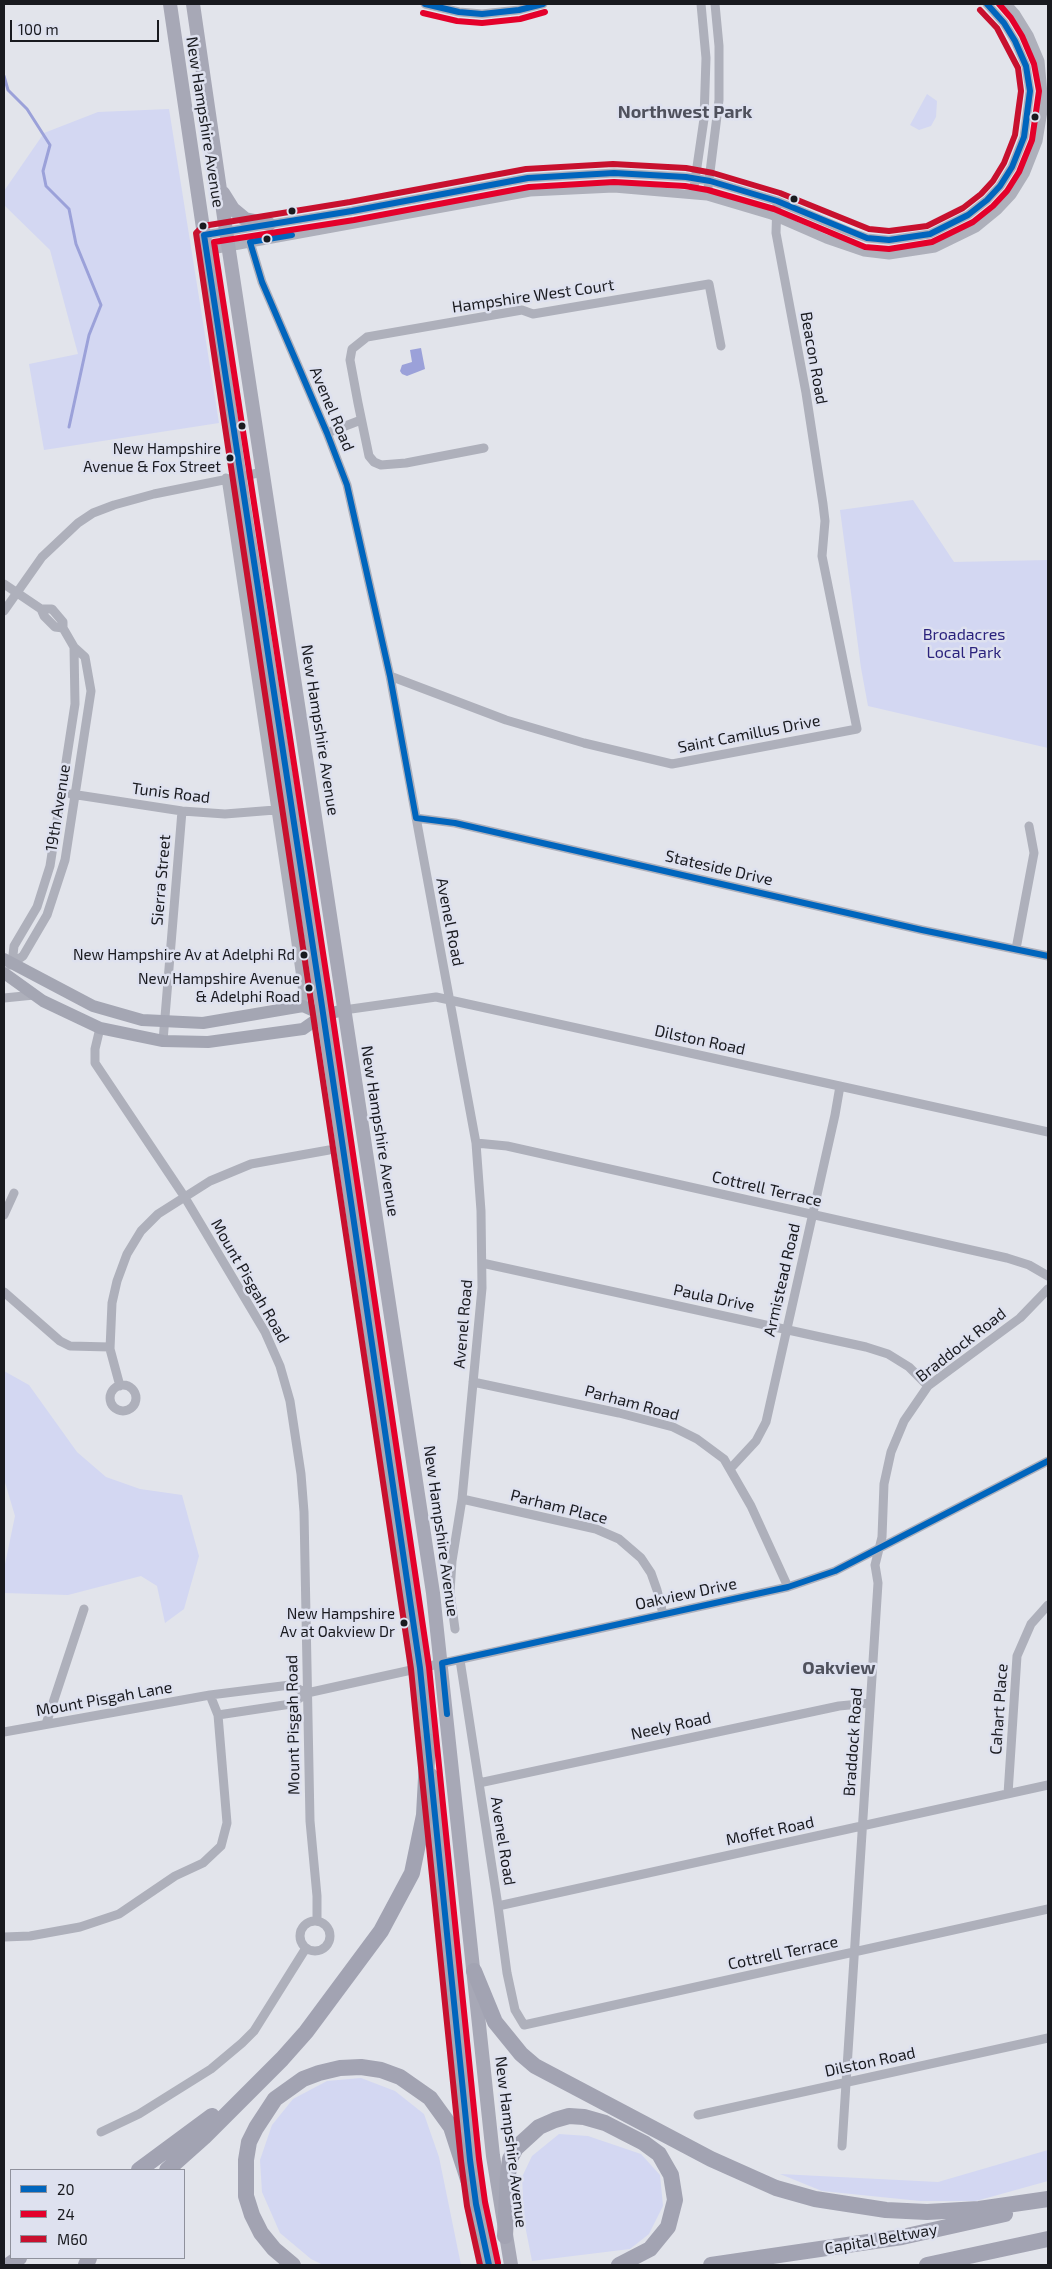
<!DOCTYPE html>
<style>
body{margin:0}
#map{position:relative;width:1052px;height:2269px;overflow:hidden;background:#e2e4eb;font-family:"Exo 2",sans-serif}
canvas{display:block}
.frame{position:absolute;inset:0;border:5px solid #191a1f;pointer-events:none}
.legend{position:absolute;left:10px;top:2169px;width:175px;height:90px;box-sizing:border-box;background:#dee1ef;border:1px solid #8f919c;margin:0;padding:6px 9px;list-style:none;font-size:15px;color:#191a1f}
.legend li{display:flex;align-items:center;gap:10px;height:25px}
.legend b{width:25px;border:1px solid #8f919c}
.scale{position:absolute;left:10px;top:20px;width:149px;height:22px;box-sizing:border-box;border:2px solid #191a1f;border-top:0;padding-left:6px;font-size:15px;line-height:18px;white-space:nowrap;color:#191a1f;-webkit-text-stroke:4px #dee1ef;paint-order:stroke}
</style>
<div id="map">
<canvas width="1052" height="2269"></canvas>
<div class="frame"></div>
<ul class="legend">
<li><b style="height:6px;background:#0065bd"></b>20</li>
<li><b style="height:6px;background:#e4002b"></b>24</li>
<li><b style="height:6px;background:#c8102e"></b>M60</li>
</ul>
<div class="scale">100 m</div>
</div>
<script>
const c = document.querySelector('canvas').getContext('2d');
c.lineJoin = 'round';
function paint(path, color) { c.fillStyle = color; c.fill(path, 'evenodd'); }
const shape = rows => new Path2D(rows.map(r => 'M' + r).join(''));
function trace(path, color, width, dash) { c.strokeStyle = color; c.lineWidth = width; c.lineCap = dash ? 'butt' : 'round'; c.setLineDash(dash || []); c.stroke(path); }
function drawText(font, color, halo, rows, align = 'center') {
  c.font = font + ' "Exo 2",sans-serif'; c.lineWidth = 5; c.setLineDash([]); c.textBaseline = 'middle'; c.strokeStyle = halo; c.fillStyle = color; for (const [text, x, y, turn = 0] of rows) {
    c.save(); c.translate(x, y); c.rotate((+turn || 0) * Math.PI / 180); c.textAlign = isNaN(turn) ? turn : align; if (halo) c.strokeText(text, 0, 0); c.fillText(text, 0, 0); c.restore();
  }
}
const green = shape([
 [927,94,937,101,936,117,931,126,919,130,910,125],
 [169,109,219,423,44,450,29,364,78,354,50,250,4,205,4,191,44,133,98,112],
 [913,500,954,562,1048,560,1048,748,868,706,861,668,840,510],
 [4,1371,29,1385,77,1452,106,1477,140,1489,182,1495,199,1556,184,1609,165,1623,157,1586,141,1576,68,1595,4,1593,4,1569,15,1516,4,1479],
 [361,2078,395,2091,424,2114,439,2157,461,2265,323,2265,311,2259,280,2233,262,2192,260,2160,272,2125,293,2099,327,2081],
 [559,2134,588,2136,641,2154,660,2175,663,2206,649,2234,630,2249,532,2261,524,2220,522,2177,532,2156],
 [1048,2150,1048,2181,976,2201,920,2201,822,2191,780,2174,938,2182]
]);
const water = shape([
 [421,348,425,369,407,376,402,374,400,371,402,365,412,362,410,350]
]);
const stream = shape([
 [4,76,8,90,27,109,50,145,43,171,46,186,69,209,76,244,101,305,89,335,69,427]
]);
const street = shape([
 [425,4,459,12,482,14,519,10,543,4],
 [693,194,704,119,706,58,701,4],
 [707,196,719,100,719,46,715,4],
 [204,235,352,211,528,178,614,173,686,177,710,181,777,201,850,232,867,238,889,240,930,234,968,215,987,200,1000,186,1012,167,1024,137,1030,91,1026,66,1015,41,1004,23,987,4],
 [250,242,262,282,327,433,347,485,390,676,476,1143,481,1211,482,1288,462,1499,452,1561,450,1592,455,1629],
 [206,251,530,192,614,188,707,196,771,215,826,239,864,252,889,255,935,248,976,228,998,210,1012,195,1025,174,1038,141,1044,105,1040,61,1029,35,1016,14,1007,4],
 [327,433,361,420],
 [484,448,406,463,381,465,374,462,369,456,358,403,350,360,352,349,367,337,522,310,533,314,709,284,721,346],
 [226,478,295,936,303,992,303,1006],
 [4,584,41,609,52,609,63,622,63,628,74,647,85,657,91,691,65,860,47,915,23,956,10,965],
 [41,609,44,616,55,627,63,628],
 [4,611,42,557,78,523,93,513,114,505,154,494,263,472],
 [390,676,506,720,584,743,672,764,857,729,822,556,825,521,823,504,806,393,776,233,777,201],
 [71,794,182,811,225,814,275,810],
 [416,818,455,823,922,930,1048,956],
 [1016,949,1034,853,1029,826],
 [12,964,14,946,37,907,50,866,75,704,74,647],
 [4,998,34,995],
 [344,1010,436,997,1048,1132],
 [100,1028,95,1049,95,1063,184,1196,265,1332,280,1366,290,1401,301,1474,304,1512,310,1821,317,1896,317,1921],
 [163,1041,182,811],
 [476,1143,507,1146,1007,1258,1029,1265,1048,1276],
 [4,1215,14,1193],
 [482,1263,866,1347,888,1354,909,1367,928,1386],
 [4,1292,60,1341,70,1346,110,1347],
 [473,1382,619,1413,673,1427,697,1439,724,1459,751,1506,788,1587],
 '110 1398a13 13 0 1 1 26 0a13 13 0 1 1-26 0Z',
 [120,1386,110,1349,112,1303,117,1281,127,1254,141,1231,158,1214,210,1181,251,1164,329,1150],
 [730,1469,756,1441,766,1422,835,1115,840,1086],
 [462,1499,596,1529,619,1539,641,1558,651,1573,657,1590,663,1614],
 [460,1660,498,1906,507,1973,515,2010,524,2025,1048,1909],
 [210,1695,290,1685,307,1693],
 [218,1715,291,1704,307,1693,788,1587,835,1571,1048,1461],
 [46,1724,84,1609],
 [4,1732,210,1695,218,1715,227,1823,221,1846,203,1863,175,1876,119,1914,80,1927,30,1936,4,1937],
 [479,1783,839,1706,870,1703],
 [1008,1794,1017,1656,1031,1624,1048,1605],
 [498,1906,1048,1785],
 '300 1936a15 15 0 1 1 30 0a15 15 0 1 1-30 0Z',
 [698,2115,1048,2038],
 [101,2132,139,2114,211,2069,242,2043,254,2031,306,1948],
 [842,2146,878,1583,875,1565,882,1537,884,1484,891,1452,904,1421,928,1386,1020,1318,1048,1289]
]);
const secondary = shape([
 [4,959,93,1006,142,1020,203,1023,303,1006,323,1015],
 [4,973,43,1001,100,1028,163,1041,208,1042,303,1029,323,1015,344,1010]
]);
const primary = shape([
 [170,4,242,493,320,993,420,1668,429,1751],
 [193,4,226,231,433,1593,493,2156,511,2265],
 [223,193,233,209,245,219,269,224],
 [431,1775,470,2160,476,2204,489,2265]
]);
const highway = shape([
 [474,1971,495,2022,521,2054,535,2066,711,2159,776,2188,815,2199,886,2210,927,2212,979,2209,1048,2199],
 [139,2170,212,2116],
 [167,2170,204,2137,282,2059,306,2032,381,1931,412,1873,424,1815,428,1741],
 [505,2236,508,2175,510,2159,516,2148,539,2127,555,2120,569,2116,584,2117,605,2123,644,2143,659,2154,671,2175,675,2200,668,2227,650,2249,619,2265],
 [9,2265,19,2258],
 [86,2265,89,2258],
 [293,2265,274,2249,261,2233,252,2215,246,2196,246,2160,249,2142,256,2128,275,2099,303,2079,319,2073,340,2068,361,2067,381,2070,400,2077,430,2098,451,2127,476,2204],
 [711,2265,902,2237,1005,2214],
 [927,2265,1048,2239]
]);
const bus1 = shape([
 [425,4,459,12,482,14,519,10,543,4],
 [292,235,250,242,262,282,327,433,347,485,390,676,416,818,455,823,922,930,1048,956],
 [447,1714,442,1663,788,1587,835,1571,1048,1461],
 [489,2265,476,2204,470,2160,420,1668,320,993,204,235,352,211,528,178,614,173,686,177,710,181,777,201,867,238,889,240,930,234,968,215,987,200,1000,186,1012,167,1024,137,1030,91,1026,66,1015,41,1004,23,987,4]
]);
const bus2 = shape([
 [423,13,457,21,482,23,520,19,545,12],
 [498,2263,485,2202,479,2159,429,1667,329,992,214,242,354,220,529,187,614,182,685,186,708,190,774,209,865,247,889,249,932,242,973,222,993,206,1007,191,1019,172,1032,140,1039,91,1034,64,1022,36,1011,18,999,4]
]);
const bus3 = shape([
 [480,2265,467,2206,461,2161,411,1669,196,233,203,226,350,202,526,169,613,164,686,168,713,173,780,193,869,229,889,231,927,226,963,208,981,194,993,181,1004,163,1015,135,1021,91,1018,68,997,28,980,10]
]);
const markers = [
 [1035,117,4.5,"#191a1f"],
 [794,199,4.5,"#191a1f"],
 [292,211,4.5,"#191a1f"],
 [203,226,4.5,"#191a1f"],
 [267,239,4.5,"#191a1f"],
 [242,426,4.5,"#191a1f"],
 [230,458,4.5,"#191a1f"],
 [304,955,4.5,"#191a1f"],
 [309,988,4.5,"#191a1f"],
 [404,1623,4.5,"#191a1f"]
];
const busNames = [
 ["New Hampshire",221,449],
 ["Avenue & Fox Street",221,467],
 ["New Hampshire Av at Adelphi Rd",295,955],
 ["New Hampshire Avenue",300,979],
 ["& Adelphi Road",300,997],
 ["New Hampshire",395,1614],
 ["Av at Oakview Dr",395,1632]
];
const streetNames = [
 ["New Hampshire Avenue",205,122,81],
 ["Hampshire West Court",533,296,-8],
 ["Beacon Road",814,358,80],
 ["Avenel Road",332,409,67],
 ["New Hampshire Avenue",320,730,81],
 ["Saint Camillus Drive",749,734,-11],
 ["Tunis Road",171,793,7],
 ["19th Avenue",58,808,-81],
 ["Stateside Drive",719,868,13],
 ["Sierra Street",161,880,-85],
 ["Avenel Road",450,922,79],
 ["Dilston Road",700,1040,12],
 ["New Hampshire Avenue",380,1131,81],
 ["Cottrell Terrace",767,1189,13],
 ["Armistead Road",782,1280,-77],
 ["Mount Pisgah Road",250,1281,60],
 ["Paula Drive",714,1298,12],
 ["Avenel Road",463,1324,-85],
 ["Braddock Road",961,1345,-38],
 ["Parham Road",632,1403,15],
 ["Parham Place",559,1507,14],
 ["New Hampshire Avenue",441,1531,82],
 ["Oakview Drive",686,1594,-12],
 ["Mount Pisgah Lane",104,1699,-10],
 ["Cahart Place",999,1709,-86],
 ["Mount Pisgah Road",293,1725,-91],
 ["Neely Road",671,1726,-12],
 ["Braddock Road",853,1742,-86],
 ["Moffet Road",770,1831,-12],
 ["Avenel Road",503,1841,81],
 ["Cottrell Terrace",783,1953,-12],
 ["Dilston Road",870,2062,-12],
 ["New Hampshire Avenue",511,2142,83],
 ["Capital Beltway",881,2239,-10]
];
const parkNames = [
 ["Broadacres",964,635],
 ["Local Park",964,653]
];
const neighbourhoodNames = [
 ["Northwest Park",685,112],
 ["Oakview",839,1668]
];
paint(green, '#d3d7f2');
paint(water, '#9ba1d9');
trace(stream, '#9ba1d9', 3);
trace(street, '#aeb0bb', 9);
trace(secondary, '#a4a6b3', 12);
trace(primary, '#a7a8b6', 14);
trace(highway, '#a2a3b2', 16);
trace(bus1, '#0065bd', 6);
trace(bus2, '#e4002b', 6);
trace(bus3, '#c8102e', 6);
for (const [x, y, r, color] of markers) { const dot = new Path2D(); dot.arc(x, y, r, 0, 2 * Math.PI); c.fillStyle = color; c.fill(dot); trace(dot, '#dee1ef', 2); }
drawText('15px', '#191a1f', '#dee1ef', busNames, 'right');
drawText('16px', '#191a1f', '#dee1ef', streetNames);
drawText('16px', '#2b237d', '#dee1ef', parkNames);
drawText('bold 18px', '#4f515d', '#dee1ef', neighbourhoodNames);
</script>
